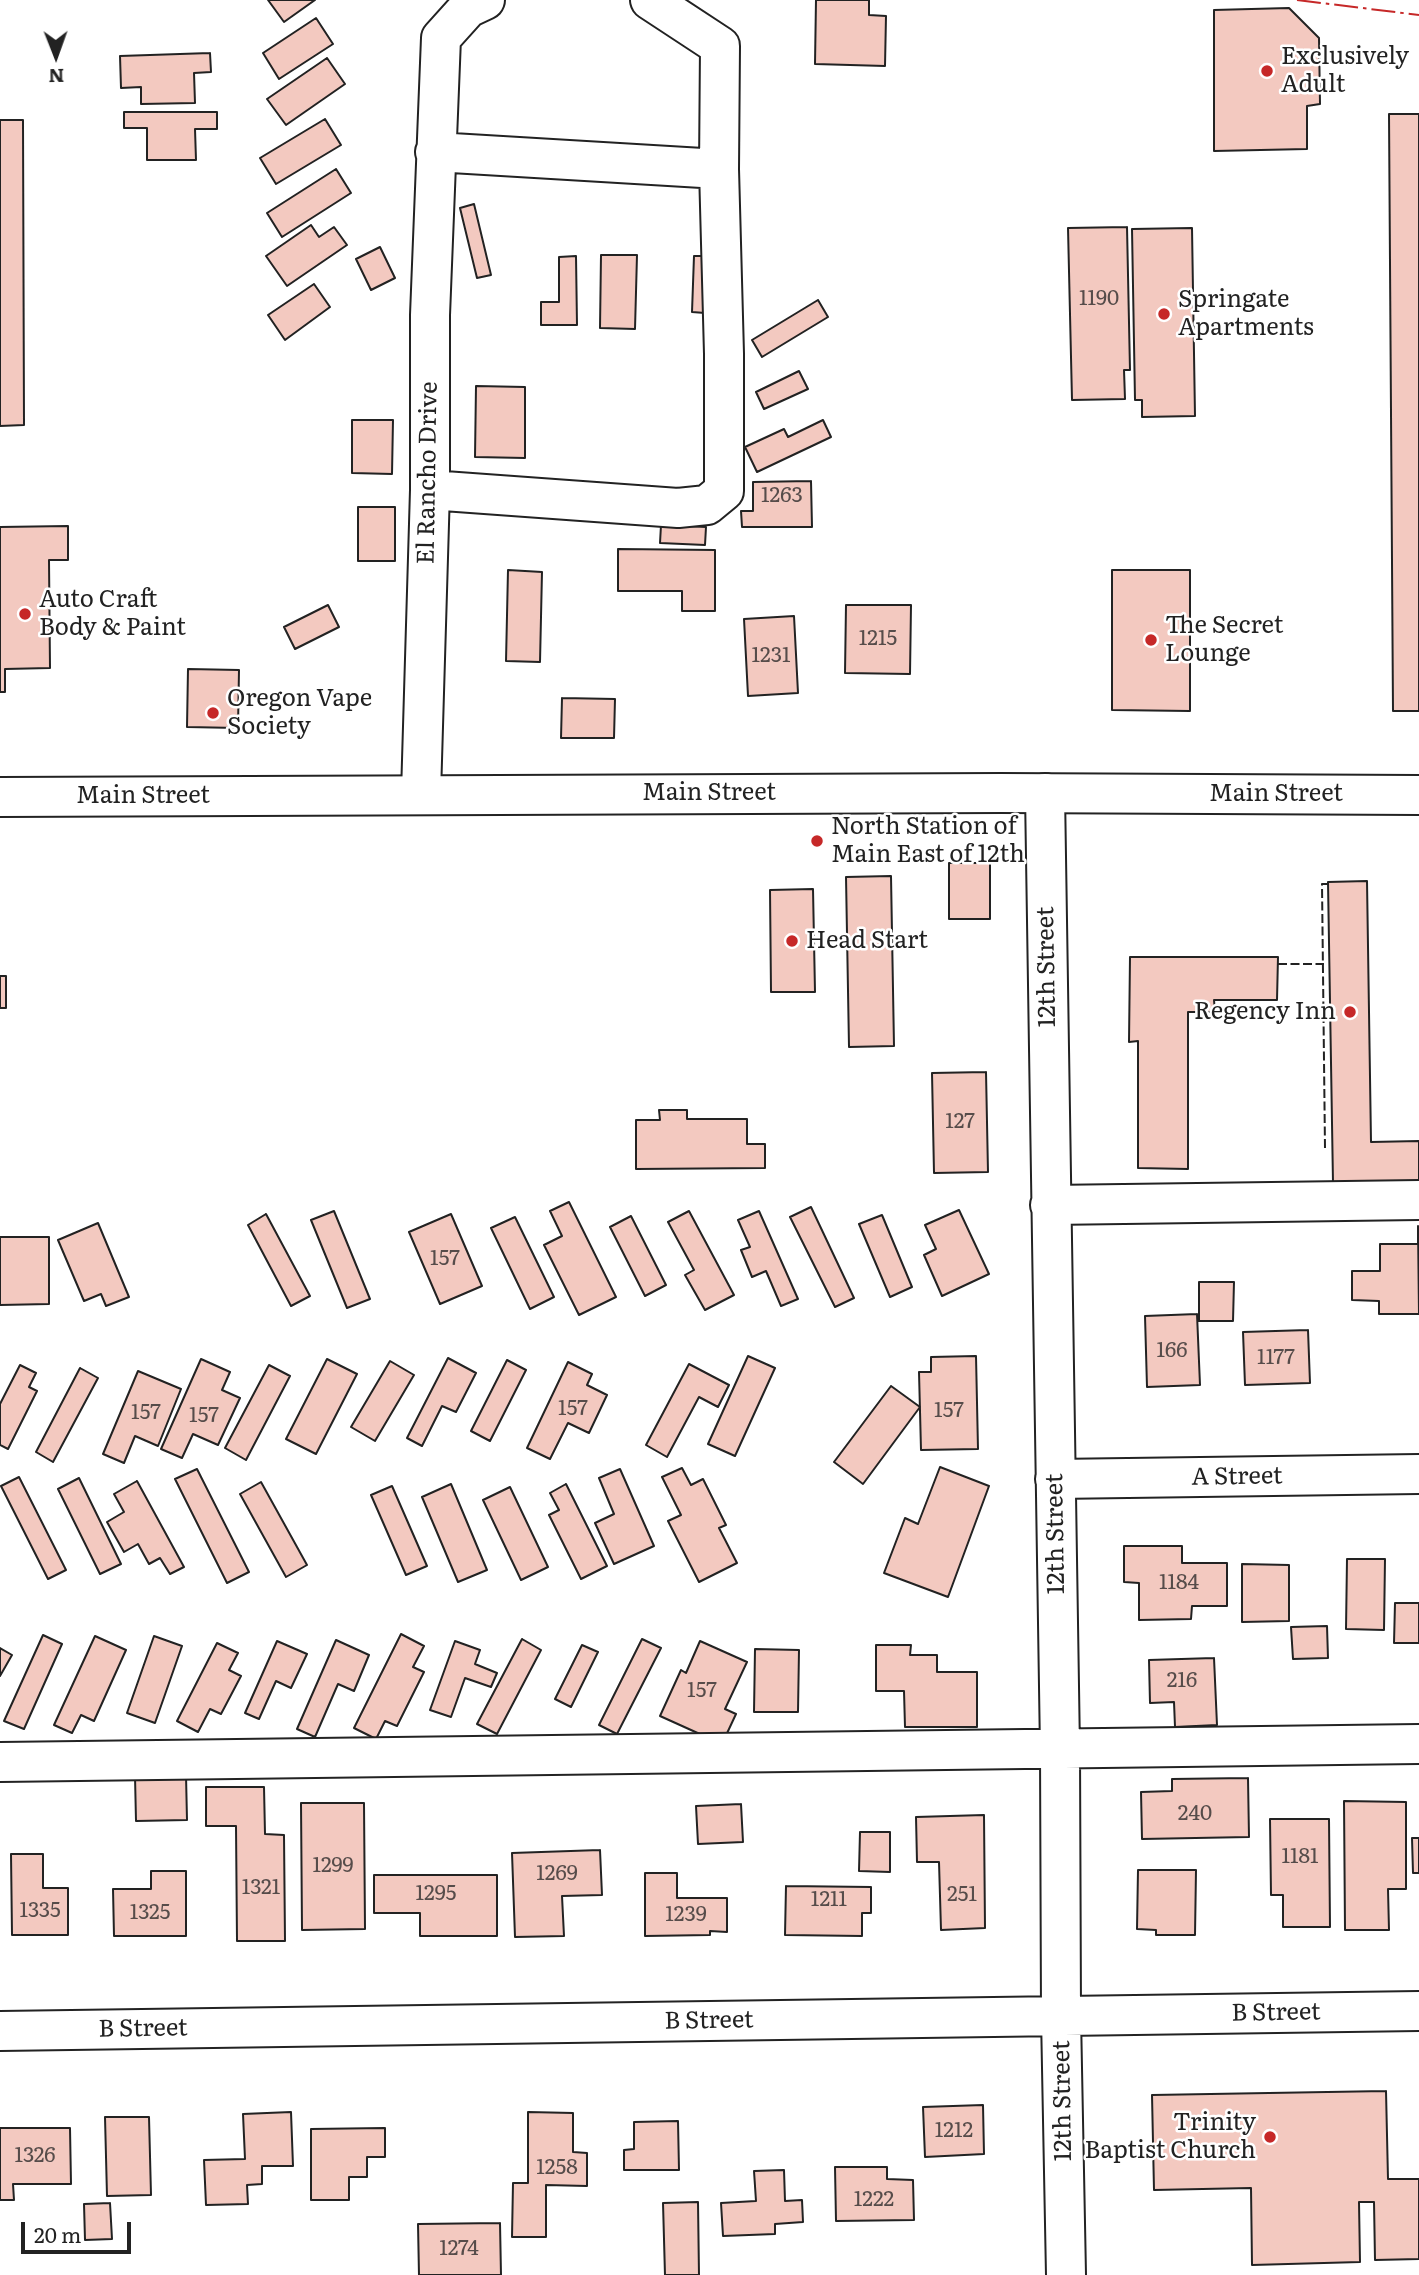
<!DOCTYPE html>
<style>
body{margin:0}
#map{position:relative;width:1419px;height:2275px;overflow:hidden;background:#fff;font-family:Literata,serif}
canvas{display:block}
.north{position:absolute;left:21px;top:21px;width:70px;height:70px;-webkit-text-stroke:5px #fff;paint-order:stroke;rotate:179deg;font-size:19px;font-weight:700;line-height:28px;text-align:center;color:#222}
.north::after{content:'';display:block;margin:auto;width:24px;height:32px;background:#222;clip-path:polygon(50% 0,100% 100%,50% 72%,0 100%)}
.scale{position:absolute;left:21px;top:2222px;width:110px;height:32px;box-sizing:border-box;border:4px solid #222;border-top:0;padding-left:9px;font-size:21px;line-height:24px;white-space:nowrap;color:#222;-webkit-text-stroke:5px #fff;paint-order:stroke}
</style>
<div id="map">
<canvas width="1419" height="2275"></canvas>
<div class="north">N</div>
<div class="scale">20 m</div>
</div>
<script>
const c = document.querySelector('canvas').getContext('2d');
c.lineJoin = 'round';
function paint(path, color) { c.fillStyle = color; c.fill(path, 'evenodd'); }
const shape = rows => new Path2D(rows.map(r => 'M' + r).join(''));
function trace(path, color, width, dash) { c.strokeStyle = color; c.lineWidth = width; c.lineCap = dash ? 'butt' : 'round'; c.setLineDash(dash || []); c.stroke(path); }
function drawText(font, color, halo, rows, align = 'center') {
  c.font = font + ' Literata,serif'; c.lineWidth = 5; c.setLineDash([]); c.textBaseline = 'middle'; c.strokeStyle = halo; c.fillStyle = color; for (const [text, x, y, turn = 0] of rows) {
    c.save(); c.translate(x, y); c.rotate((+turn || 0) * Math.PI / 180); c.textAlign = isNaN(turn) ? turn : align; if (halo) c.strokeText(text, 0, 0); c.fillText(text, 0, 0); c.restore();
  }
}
const building = shape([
 [268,0,315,0,284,22,268,0],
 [816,0,869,0,869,15,886,16,885,66,815,64,816,0],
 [1289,8,1319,38,1320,104,1307,106,1307,149,1214,151,1214,10,1289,8],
 [316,18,333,44,279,79,263,53,316,18],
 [210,53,211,72,194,73,195,103,141,104,141,87,121,88,120,56,210,53],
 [327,58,345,84,286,125,267,99,327,58],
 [124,112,217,112,217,129,195,129,196,160,147,160,147,128,124,128,124,112],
 [1389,114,1419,114,1419,711,1393,711,1389,114],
 [325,119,341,145,276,184,260,158,325,119],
 [0,120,23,120,24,425,0,426,0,120],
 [336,169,351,193,282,237,267,213,336,169],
 [474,204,491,275,477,278,460,208,474,204],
 [311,225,319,237,334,227,347,245,287,286,266,256,311,225],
 [1127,227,1130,370,1124,370,1125,399,1072,400,1068,228,1127,227],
 [1192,228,1195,416,1142,417,1142,400,1135,400,1132,229,1192,228],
 [380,247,395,278,371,290,356,259,380,247],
 [601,255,637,255,635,329,600,328,601,255],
 [576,256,577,325,541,325,541,302,559,302,559,257,576,256],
 [694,256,707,256,705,313,692,312,694,256],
 [314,284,330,307,285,340,268,315,314,284],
 [818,300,828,317,762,357,752,340,818,300],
 [799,371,808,389,764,409,756,392,799,371],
 [476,386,525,387,525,458,475,457,476,386],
 [352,420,393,420,392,474,352,473,352,420],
 [823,420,831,437,757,472,745,447,784,429,788,437,823,420],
 [811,481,812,527,742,527,741,511,753,511,753,482,811,481],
 [358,507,395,507,395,561,358,561,358,507],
 [661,525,706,527,705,545,660,543,661,525],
 [68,526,68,560,49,560,50,668,5,669,5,692,0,692,0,527,68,526],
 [618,549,715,550,715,611,682,611,682,591,618,591,618,549],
 [508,570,542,572,540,662,506,661,508,570],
 [1112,570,1190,570,1190,711,1112,710,1112,570],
 [328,605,339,627,295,649,284,627,328,605],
 [846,605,911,605,910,674,845,673,846,605],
 [794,616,798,693,748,696,744,619,794,616],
 [188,669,239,670,238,728,187,727,188,669],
 [562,698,615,699,614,738,561,738,562,698],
 [949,863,990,863,990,919,949,919,949,863],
 [891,876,894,1046,849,1047,846,877,891,876],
 [1367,881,1371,1142,1419,1141,1419,1182,1333,1183,1328,882,1367,881],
 [813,889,815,992,771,992,770,890,813,889],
 [1130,957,1278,957,1277,1000,1214,1000,1215,1012,1188,1012,1188,1169,1138,1168,1138,1041,1129,1042,1130,957],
 [0,976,6,976,6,1008,0,1008,0,976],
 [986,1072,988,1172,934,1173,932,1073,986,1072],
 [659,1110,687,1110,687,1119,747,1119,747,1144,765,1144,765,1168,636,1169,636,1120,660,1120,659,1110],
 [569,1202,616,1297,579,1315,544,1245,562,1236,550,1211,569,1202],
 [811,1207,854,1298,835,1307,790,1217,811,1207],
 [959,1210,989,1274,942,1296,924,1255,936,1249,925,1225,959,1210],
 [334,1211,370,1299,347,1308,311,1220,334,1211],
 [689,1211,734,1295,705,1310,685,1275,694,1270,668,1222,689,1211],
 [759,1211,798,1299,781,1306,766,1271,752,1277,741,1250,750,1247,738,1220,759,1211],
 [266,1214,310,1296,291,1306,248,1225,266,1214],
 [451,1214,482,1286,440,1304,409,1232,451,1214],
 [882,1215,912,1287,890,1297,859,1224,882,1215],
 [631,1216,666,1285,645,1296,610,1227,631,1216],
 [515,1217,554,1297,530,1309,491,1228,515,1217],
 [98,1223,129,1297,106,1306,101,1294,84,1301,58,1240,98,1223],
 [1418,1226,1419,1314,1379,1314,1379,1301,1352,1300,1352,1271,1380,1271,1380,1244,1418,1244,1418,1226],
 [0,1237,49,1237,49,1304,0,1305,0,1237],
 [1199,1282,1234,1282,1233,1321,1199,1321,1199,1282],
 [1197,1314,1200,1385,1147,1387,1145,1316,1197,1314],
 [1308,1330,1310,1383,1245,1385,1243,1332,1308,1330],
 [748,1356,775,1368,735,1456,708,1444,748,1356],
 [976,1356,978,1449,921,1450,919,1372,931,1372,931,1357,976,1356],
 [448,1358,476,1373,456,1412,442,1406,422,1446,407,1438,448,1358],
 [201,1359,230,1372,222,1390,240,1398,218,1445,193,1434,182,1458,161,1449,201,1359],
 [327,1359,357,1374,316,1454,286,1439,327,1359],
 [507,1360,526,1370,490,1441,471,1431,507,1360],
 [390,1361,414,1375,375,1441,351,1427,390,1361],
 [568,1362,592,1374,587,1385,607,1395,589,1433,568,1423,550,1459,527,1448,568,1362],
 [689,1364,729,1385,718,1407,699,1397,667,1457,646,1445,689,1364],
 [20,1365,36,1373,29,1387,37,1391,8,1449,0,1445,0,1404,20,1365],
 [269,1365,290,1376,246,1460,225,1448,269,1365],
 [80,1368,98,1378,53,1462,36,1452,80,1368],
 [138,1371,181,1389,158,1446,135,1436,124,1463,103,1454,138,1371],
 [891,1386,920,1407,863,1484,834,1462,891,1386],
 [940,1467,989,1486,948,1597,884,1573,905,1518,918,1524,940,1467],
 [682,1468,691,1485,703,1479,726,1525,719,1528,737,1563,699,1582,668,1521,681,1515,662,1477,682,1468],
 [197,1469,249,1572,227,1583,175,1479,197,1469],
 [620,1469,654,1546,614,1564,595,1523,614,1514,599,1478,620,1469],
 [19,1477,66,1570,48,1579,1,1486,19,1477],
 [79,1478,121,1564,100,1574,58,1489,79,1478],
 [137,1481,184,1567,170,1574,160,1558,149,1564,138,1544,124,1552,107,1522,124,1512,114,1494,137,1481],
 [261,1482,307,1565,286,1577,240,1494,261,1482],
 [451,1484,487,1570,458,1582,422,1497,451,1484],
 [566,1484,607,1566,581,1579,549,1515,559,1510,550,1493,566,1484],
 [392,1486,427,1566,406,1575,371,1495,392,1486],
 [510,1487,548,1567,521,1580,483,1500,510,1487],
 [1124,1546,1182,1546,1182,1563,1227,1563,1227,1606,1192,1606,1191,1619,1139,1620,1139,1583,1124,1582,1124,1546],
 [1347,1559,1385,1559,1384,1630,1346,1629,1347,1559],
 [1242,1564,1289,1565,1289,1621,1242,1622,1242,1564],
 [1395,1603,1419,1603,1419,1643,1394,1643,1395,1603],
 [1327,1626,1328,1658,1293,1659,1291,1627,1327,1626],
 [401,1634,424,1646,413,1667,424,1672,397,1726,385,1721,376,1739,354,1728,401,1634],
 [43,1635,62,1644,24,1729,4,1721,43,1635],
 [95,1636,126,1650,94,1721,81,1715,72,1733,54,1725,95,1636],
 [154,1636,182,1646,155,1723,127,1713,154,1636],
 [522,1639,541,1650,497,1734,477,1724,522,1639],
 [642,1639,661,1648,617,1734,599,1725,642,1639],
 [336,1640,369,1655,354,1691,338,1684,315,1737,297,1729,336,1640],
 [277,1641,307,1654,291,1688,276,1681,259,1719,245,1713,277,1641],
 [455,1641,480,1650,475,1664,497,1673,491,1687,465,1678,451,1717,430,1710,455,1641],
 [700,1641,747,1662,725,1709,736,1714,722,1744,660,1716,681,1670,686,1673,700,1641],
 [217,1643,238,1653,229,1670,241,1676,221,1714,210,1709,198,1732,177,1721,217,1643],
 [582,1645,598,1652,571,1707,555,1699,582,1645],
 [876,1645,911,1645,910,1655,937,1655,937,1672,977,1672,977,1727,905,1727,904,1691,876,1691,876,1645],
 [0,1648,12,1655,0,1676,0,1648],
 [755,1649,799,1650,798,1712,754,1712,755,1649],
 [1214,1658,1217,1725,1175,1727,1174,1702,1150,1703,1149,1660,1214,1658],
 [186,1775,187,1820,136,1821,135,1776,186,1775],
 [1248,1778,1249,1837,1142,1839,1141,1792,1172,1791,1172,1779,1248,1778],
 [206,1787,264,1787,265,1834,284,1835,285,1941,237,1941,236,1826,206,1826,206,1787],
 [1344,1801,1406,1802,1406,1889,1388,1889,1389,1930,1345,1930,1344,1801],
 [301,1803,364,1803,365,1929,302,1930,301,1803],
 [741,1804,743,1842,698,1844,696,1806,741,1804],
 [984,1815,985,1928,941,1930,939,1862,917,1862,916,1817,984,1815],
 [1270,1819,1329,1819,1330,1927,1283,1927,1283,1895,1271,1895,1270,1819],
 [860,1832,890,1832,890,1872,859,1871,860,1832],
 [1412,1838,1419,1838,1419,1873,1413,1873,1412,1838],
 [600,1850,602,1895,562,1896,564,1936,515,1937,512,1853,600,1850],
 [11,1854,43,1854,43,1888,68,1888,68,1935,12,1935,11,1854],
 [1138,1870,1196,1870,1195,1935,1156,1935,1156,1930,1137,1929,1138,1870],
 [151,1871,186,1871,186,1936,114,1936,113,1889,151,1889,151,1871],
 [645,1873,677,1873,677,1898,727,1898,727,1932,710,1931,710,1935,645,1936,645,1873],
 [374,1875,497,1875,497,1936,420,1936,420,1913,374,1913,374,1875],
 [786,1886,871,1887,871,1913,862,1913,862,1936,785,1935,786,1886],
 [1386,2091,1388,2179,1419,2179,1419,2259,1375,2260,1374,2202,1359,2202,1360,2262,1252,2265,1251,2188,1154,2190,1152,2095,1386,2091],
 [983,2105,984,2154,925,2157,923,2107,983,2105],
 [291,2112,293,2166,262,2166,262,2184,247,2185,248,2204,206,2205,204,2160,245,2159,243,2114,291,2112],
 [528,2112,573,2113,573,2152,587,2153,587,2186,546,2185,546,2237,512,2237,513,2183,528,2183,528,2112],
 [105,2117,149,2117,151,2195,107,2196,105,2117],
 [678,2121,679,2170,624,2170,624,2150,634,2149,634,2122,678,2121],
 [0,2128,70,2128,71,2184,13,2184,14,2200,0,2200,0,2128],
 [385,2128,385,2157,367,2157,367,2177,349,2177,349,2200,311,2200,311,2129,385,2128],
 [835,2167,887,2167,887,2179,913,2180,914,2220,836,2221,835,2167],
 [784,2170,785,2201,802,2200,803,2222,775,2224,775,2234,723,2236,721,2203,756,2201,754,2171,784,2170],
 [698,2202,699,2275,665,2275,663,2203,698,2202],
 [110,2203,112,2239,85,2240,84,2204,110,2203],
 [500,2223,501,2275,419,2275,418,2224,500,2223]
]);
const minor = shape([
 [435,152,719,169],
 [430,490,678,508,707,505,724,491,724,354,719,169,720,46,650,0],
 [1045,793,1060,1750,1061,2016,1066,2275],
 [421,794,430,490,430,315,441,38,468,8,485,0],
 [1050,1205,1419,1200],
 [1055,1479,1419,1474],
 [0,1762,1419,1744],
 [0,2031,1419,2011]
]);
const major = shape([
 [0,797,1001,793,1419,795]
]);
const fence = shape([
 [1278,964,1324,964],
 [1325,1148,1322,884,1328,884]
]);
const power = shape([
 [1297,0,1419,15]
]);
const markers = [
 [1267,71,7,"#c62828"],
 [1164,314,7,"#c62828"],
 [25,614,7,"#c62828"],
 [1151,640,7,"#c62828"],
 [213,713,7,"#c62828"],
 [817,841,7,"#c62828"],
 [792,941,7,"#c62828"],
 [1350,1012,7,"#c62828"],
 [1270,2137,7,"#c62828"]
];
const numberNames = [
 ["1190",1099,299],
 ["1263",782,496],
 ["1215",878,639],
 ["1231",771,656],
 ["127",960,1122],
 ["157",445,1259],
 ["166",1172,1351],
 ["1177",1276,1358],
 ["157",573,1409],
 ["157",949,1411],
 ["157",146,1413],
 ["157",204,1416],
 ["1184",1179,1583],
 ["216",1182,1681],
 ["157",702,1691],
 ["240",1195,1814],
 ["1181",1300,1857],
 ["1299",333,1866],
 ["1269",557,1874],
 ["1321",261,1888],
 ["1295",436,1894],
 ["251",962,1895],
 ["1211",829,1900],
 ["1335",40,1911],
 ["1325",150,1913],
 ["1239",686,1915],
 ["1212",954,2131],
 ["1326",35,2156],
 ["1258",557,2168],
 ["1222",874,2200],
 ["1274",459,2249]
];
const poiNames = [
 ["Exclusively",1281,57],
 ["Adult",1281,85],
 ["Springate",1178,300],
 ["Apartments",1178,328],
 ["Auto Craft",39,600],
 ["Body & Paint",39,628],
 ["The Secret",1165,626],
 ["Lounge",1165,654],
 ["Oregon Vape",227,699],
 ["Society",227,727],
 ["North Station of",831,827],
 ["Main East of 12th",831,855],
 ["Head Start",806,941],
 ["Regency Inn",1336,1012,"right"],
 ["Trinity",1256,2123,"right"],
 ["Baptist Church",1256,2151,"right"]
];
const streetNames = [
 ["El Rancho Drive",428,473,-89],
 ["Main Street",709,793],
 ["Main Street",1276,794],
 ["Main Street",143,796],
 ["12th Street",1047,967,-91],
 ["A Street",1237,1477,-1],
 ["12th Street",1056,1534,-91],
 ["B Street",1276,2013,-1],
 ["B Street",709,2021,-1],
 ["B Street",143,2029,-1],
 ["12th Street",1063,2101,-91]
];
paint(building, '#f3c9c0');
trace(building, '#222', 2);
trace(minor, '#222', 42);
trace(major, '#222', 42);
trace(minor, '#fff', 38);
trace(major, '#fff', 38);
trace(fence, '#222', 2, [9, 3.5]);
trace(power, '#c62828', 2, [24, 5, 3.5, 5]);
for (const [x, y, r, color] of markers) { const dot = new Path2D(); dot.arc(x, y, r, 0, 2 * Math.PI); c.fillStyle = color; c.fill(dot); trace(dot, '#fff', 2.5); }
drawText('21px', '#564c4a', null, numberNames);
drawText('24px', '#222', '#fff', poiNames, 'left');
drawText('24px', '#222', '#fff', streetNames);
</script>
